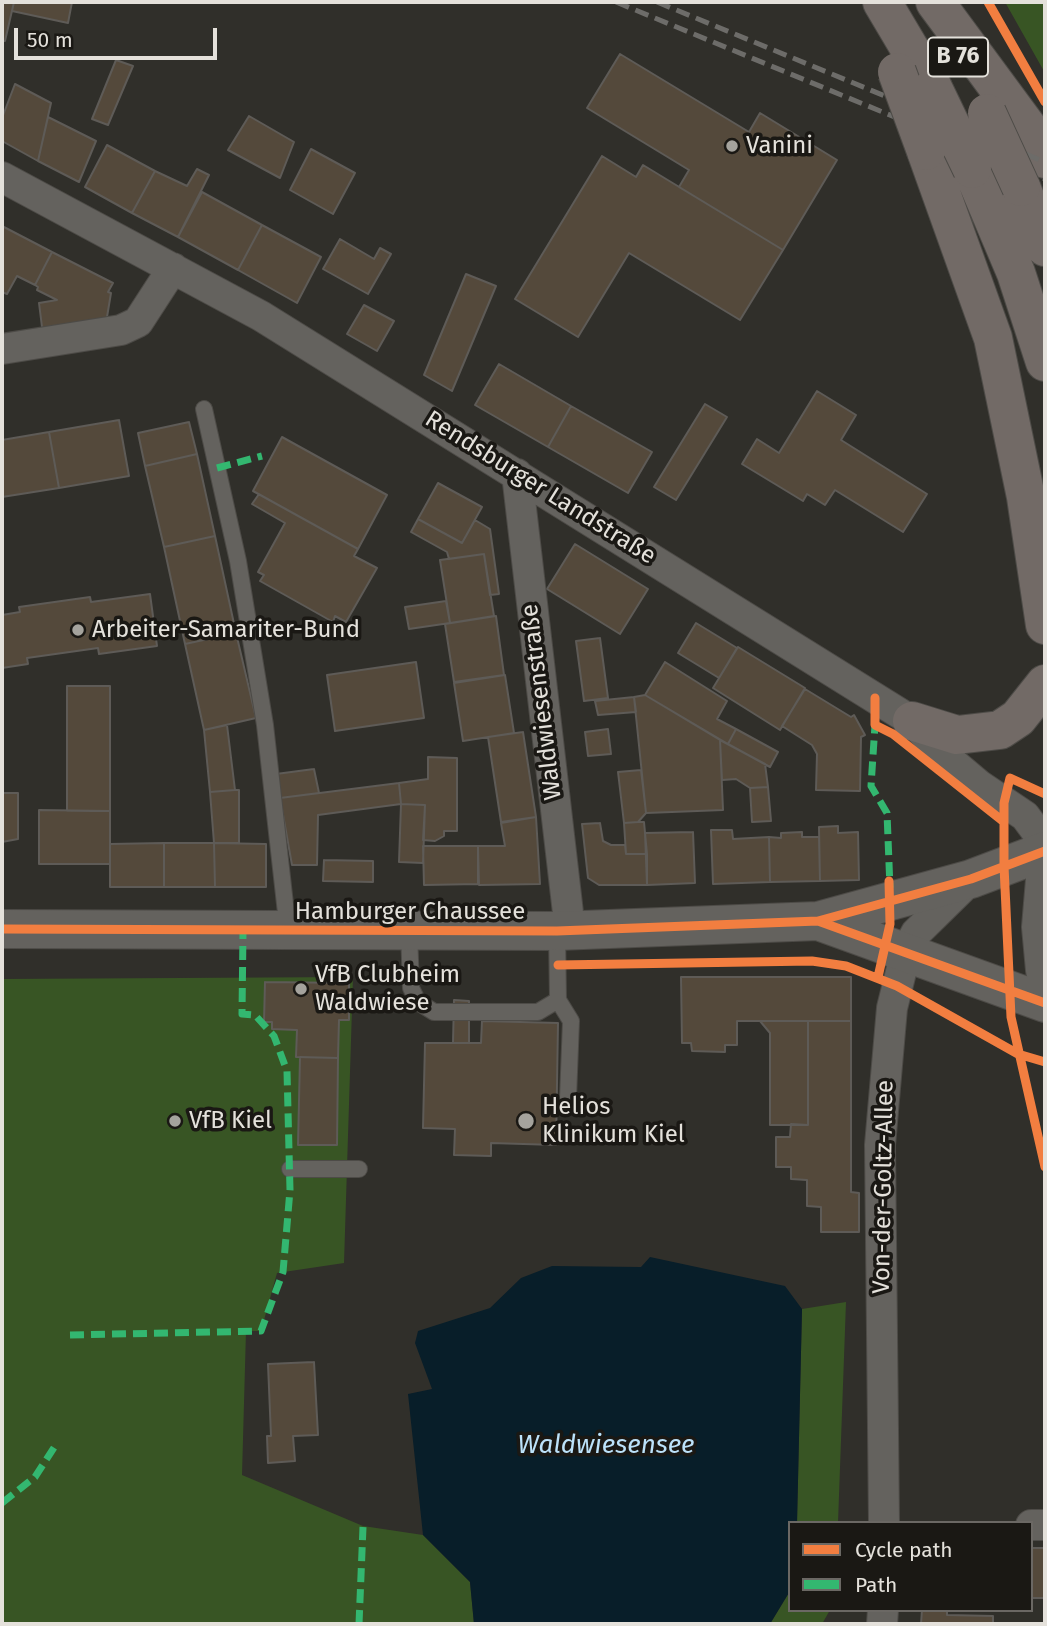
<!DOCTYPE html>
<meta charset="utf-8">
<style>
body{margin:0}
#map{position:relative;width:1047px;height:1626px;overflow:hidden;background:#302f2a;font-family:"Fira Sans",sans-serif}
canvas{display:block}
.frame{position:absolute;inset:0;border:4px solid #e4e1db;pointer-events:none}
.legend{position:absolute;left:788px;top:1521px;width:245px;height:91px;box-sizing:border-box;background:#1a1814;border:2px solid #6b6864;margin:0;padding:9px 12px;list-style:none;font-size:21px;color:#e4e1db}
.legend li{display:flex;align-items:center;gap:14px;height:35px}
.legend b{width:35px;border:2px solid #6b6864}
.scale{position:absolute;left:14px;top:28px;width:203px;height:32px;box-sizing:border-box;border:4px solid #e4e1db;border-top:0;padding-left:9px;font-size:21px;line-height:24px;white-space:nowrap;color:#e4e1db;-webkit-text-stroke:5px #1a1814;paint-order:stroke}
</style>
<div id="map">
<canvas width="1047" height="1626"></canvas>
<div class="frame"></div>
<ul class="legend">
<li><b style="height:9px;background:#f27e40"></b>Cycle path</li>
<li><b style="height:9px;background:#33b770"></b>Path</li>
</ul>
<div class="scale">50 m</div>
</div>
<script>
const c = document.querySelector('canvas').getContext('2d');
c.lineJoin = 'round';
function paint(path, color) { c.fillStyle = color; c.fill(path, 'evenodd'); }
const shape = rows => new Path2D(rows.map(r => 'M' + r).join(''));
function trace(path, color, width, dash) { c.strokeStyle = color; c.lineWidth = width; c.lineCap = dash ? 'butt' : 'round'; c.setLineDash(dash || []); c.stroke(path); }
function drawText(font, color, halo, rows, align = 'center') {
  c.font = font + ' "Fira Sans",sans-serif'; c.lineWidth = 7; c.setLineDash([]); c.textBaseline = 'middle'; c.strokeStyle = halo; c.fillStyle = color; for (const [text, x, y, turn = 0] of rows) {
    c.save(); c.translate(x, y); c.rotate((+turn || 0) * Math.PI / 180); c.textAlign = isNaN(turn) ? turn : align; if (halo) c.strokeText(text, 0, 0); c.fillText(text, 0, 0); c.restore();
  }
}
const green = shape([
 [1005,2,1045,2,1045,73],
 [353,977,344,1263,277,1273,261,1331,246,1331,242,1475,363,1526,423,1535,470,1582,474,1624,2,1624,2,979],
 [846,1302,838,1523,797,1523,802,1309],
 [790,1591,790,1610,830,1610,822,1624,770,1624]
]);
const water = shape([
 [650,1257,785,1286,802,1309,797,1523,790,1523,790,1591,770,1624,474,1624,470,1582,423,1535,408,1394,432,1389,415,1343,418,1331,490,1308,521,1278,552,1266,641,1267]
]);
const building = shape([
 [2,2,14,2,5,41,2,41,2,2],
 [14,2,72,2,68,23,12,11,14,2],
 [620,54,749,132,760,113,837,160,783,250,679,187,689,170,587,108,620,54],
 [116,60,133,66,108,125,92,119,116,60],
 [15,84,51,103,38,161,2,141,2,118,15,84],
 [249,116,294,142,280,178,228,150,249,116],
 [48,117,96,141,79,182,38,161,48,117],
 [107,145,155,171,132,213,85,187,107,145],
 [311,149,355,173,333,214,290,190,311,149],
 [602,156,636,177,643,165,783,250,740,320,629,253,578,337,515,299,602,156],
 [197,169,209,175,178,237,132,213,155,171,187,186,197,169],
 [202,192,262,225,238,270,178,237,202,192],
 [262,225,321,257,297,303,238,270,262,225],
 [2,226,52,252,35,285,17,276,7,294,2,292,2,226],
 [340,239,374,259,380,248,391,254,368,294,323,269,340,239],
 [52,252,113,283,108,292,111,293,106,323,43,335,39,303,57,300,37,290,38,287,35,285,52,252],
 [466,274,496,286,452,391,424,375,466,274],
 [364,305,394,321,377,351,347,334,364,305],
 [499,364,571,406,548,447,475,405,499,364],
 [817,391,856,415,841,440,927,494,903,532,835,490,825,505,807,494,803,501,742,464,757,439,779,453,817,391],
 [705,404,727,417,676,500,654,487,705,404],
 [571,406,652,452,628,493,548,447,571,406],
 [119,420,129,476,59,488,49,432,119,420],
 [189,422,197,454,145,466,138,433,189,422],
 [49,432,59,488,2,497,2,440,49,432],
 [282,437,387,495,358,549,253,491,282,437],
 [197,454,215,536,164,547,145,466,197,454],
 [438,483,482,507,462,543,418,519,438,483],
 [259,494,358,549,354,556,377,568,346,622,335,616,333,622,260,581,264,575,258,572,285,523,252,504,259,494],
 [418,519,462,543,475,520,490,529,499,594,490,595,484,554,449,559,447,552,411,532,418,519],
 [215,536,236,633,185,644,164,547,215,536],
 [575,544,648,589,620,634,547,589,575,544],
 [484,554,494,616,450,623,440,560,484,554],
 [150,594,157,646,99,654,98,648,27,658,28,664,2,668,2,615,20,612,19,607,90,597,91,602,150,594],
 [446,601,450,623,409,629,405,607,446,601],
 [496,616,504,675,454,682,445,624,496,616],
 [696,623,737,648,719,678,678,653,696,623],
 [236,633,256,718,204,730,185,644,236,633],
 [600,638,608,698,584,701,576,641,600,638],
 [738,647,805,688,780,730,713,688,738,647],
 [416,662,424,718,335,731,327,675,416,662],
 [665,662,727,701,717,719,736,729,728,744,645,695,665,662],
 [505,675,514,733,463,741,454,683,505,675],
 [67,686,110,686,110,811,67,811,67,686],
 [805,689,851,717,854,715,865,735,861,737,860,791,816,790,817,754,812,745,782,726,805,689],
 [645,695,720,740,723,810,646,813,634,697,645,695],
 [634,697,636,712,598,715,595,701,634,697],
 [227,725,235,790,210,792,204,730,227,725],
 [608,729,611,754,588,756,585,732,608,729],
 [736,729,778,752,770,767,728,744,736,729],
 [523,732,536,817,501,822,488,737,523,732],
 [720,740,765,764,768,787,750,788,736,779,722,780,720,740],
 [428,757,457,758,457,831,444,831,444,836,435,841,423,840,425,805,401,804,399,783,428,779,428,757],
 [314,769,319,793,280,798,276,774,314,769],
 [641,770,646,813,638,822,624,823,618,772,641,770],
 [399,783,401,804,318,815,317,865,292,865,280,798,399,783],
 [768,787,771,821,752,822,750,788,768,787],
 [235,790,239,790,239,843,214,843,210,792,235,790],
 [2,793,18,793,18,839,2,842,2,793],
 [401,804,425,805,423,863,399,862,401,804],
 [39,810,110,811,110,864,39,864,39,810],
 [536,817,540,884,479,885,478,846,505,846,501,823,536,817],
 [638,822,644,822,647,854,626,854,624,823,638,822],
 [600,823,603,841,611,845,625,845,626,854,647,854,647,885,599,885,588,878,582,824,600,823],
 [838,826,838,833,858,832,859,880,820,881,819,827,838,826],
 [711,830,732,830,733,839,769,837,770,882,713,884,711,830],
 [693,832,695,883,647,885,645,833,693,832],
 [802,832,802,837,819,837,820,881,770,882,769,837,781,838,781,833,802,832],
 [164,843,214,843,215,887,164,887,164,843],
 [164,843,164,887,110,887,110,844,164,843],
 [214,843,266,844,266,887,215,887,214,843],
 [423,846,478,846,478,884,424,885,423,846],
 [324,860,373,861,373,882,323,881,324,860],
 [681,977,851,977,851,1021,737,1021,737,1045,725,1045,725,1052,692,1051,691,1043,682,1043,681,977],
 [265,982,349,983,349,1020,339,1020,338,1058,296,1057,297,1030,272,1029,272,1022,264,1022,265,982],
 [454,1000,469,1001,469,1043,453,1043,454,1000],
 [482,1021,558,1023,556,1145,491,1143,491,1156,454,1155,455,1129,423,1128,425,1043,481,1043,482,1021],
 [760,1021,808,1021,808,1125,770,1125,770,1033,760,1021],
 [808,1021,851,1021,851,1192,859,1193,859,1232,821,1232,821,1207,807,1206,807,1180,791,1179,791,1167,776,1167,776,1137,790,1137,791,1124,808,1125,808,1021],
 [300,1057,338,1058,337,1145,298,1145,300,1057],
 [314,1362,318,1435,293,1436,295,1461,268,1463,267,1436,271,1436,268,1364,314,1362],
 [1031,1548,1045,1548,1045,1598,1031,1598,1031,1548],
 [922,1610,947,1610,947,1615,993,1616,993,1624,921,1624,922,1610]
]);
const service = shape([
 [204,409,238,561,265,725,288,931],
 [409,931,411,988,418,1002,434,1012,538,1012,558,1000],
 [557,931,558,1000,571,1021,568,1098],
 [290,1169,359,1169]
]);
const minor = shape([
 [2,177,261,316,875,698,912,721,947,758,979,785,1025,816,1045,843],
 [2,349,121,330,138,322,173,268],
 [517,474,570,930],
 [884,1523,880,1145,892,1008,906,952,916,933,971,879],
 [1031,1525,1045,1525],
 [882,1624,883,1610]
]);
const secondary = shape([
 [1045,880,1041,927,1045,970],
 [818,921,1045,1003],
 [2,929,557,931,818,921,971,879,1045,851]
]);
const trunk = shape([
 [882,2,933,88],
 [935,2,1031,132,1045,159],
 [926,151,993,338,1026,497,1045,625],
 [972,169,1016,273,1045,362],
 [1021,187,1045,247],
 [912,721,957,735,1000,730,1018,718,1045,684]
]);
const rail = shape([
 [616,2,1045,179],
 [657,2,1045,162]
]);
const trunkBridge = shape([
 [897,72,926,151],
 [933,88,972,169],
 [987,113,1021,187]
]);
const quiet = shape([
 [217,468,262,456],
 [880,727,875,725,871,786,887,813,890,888],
 [70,1335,261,1331,283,1272,290,1190,287,1071,274,1036,255,1015,242,1014,243,931],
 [2,1503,35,1477,57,1443],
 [359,1624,363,1527]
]);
const cycleway = shape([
 [988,2,1045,102],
 [875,698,875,725,893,734,1004,822],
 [1045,794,1010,778,1004,803,1004,866,1011,1017,1045,1167],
 [818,921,1045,1003],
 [2,929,557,931,818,921,971,879,1045,851],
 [558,965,812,961,846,966,897,986,1018,1054,1045,1062],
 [878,977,890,924,889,881]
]);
const markers = [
 [732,146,7,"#a5a39d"],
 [78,630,7,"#a5a39d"],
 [301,989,7,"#a5a39d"],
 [175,1121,7,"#a5a39d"],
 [526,1121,9,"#a5a39d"]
];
const shields = [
 [958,57,60]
];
const shieldNames = [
 ["B 76",958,57]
];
const poiNames = [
 ["Vanini",746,146],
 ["Arbeiter-Samariter-Bund",92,630],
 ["VfB Clubheim",315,975],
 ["Waldwiese",315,1003],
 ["Helios",542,1107],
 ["Klinikum Kiel",542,1135],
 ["VfB Kiel",189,1121]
];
const streetNames = [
 ["Rendsburger Landstraße",540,488,32],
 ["Waldwiesenstraße",542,702,-97],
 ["Hamburger Chaussee",410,912],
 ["Von-der-Goltz-Allee",884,1187,-89]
];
const waterNames = [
 ["Waldwiesensee",606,1446]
];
paint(green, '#385524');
paint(water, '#081e29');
paint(building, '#54493b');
trace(building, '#5e5b57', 2);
trace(service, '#4d4b47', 18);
trace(minor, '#4d4b47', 32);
trace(secondary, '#4d4b47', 40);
trace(trunk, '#4d4b47', 40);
trace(service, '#64625e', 16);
trace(minor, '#64625e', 30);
trace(secondary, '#64625e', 38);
trace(trunk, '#726a66', 38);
trace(rail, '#6d6c69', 5, [14, 7]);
trace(trunkBridge, '#4d4b47', 40, []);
trace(trunkBridge, '#726a66', 38);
trace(quiet, '#33b770', 7, [14, 7]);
trace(cycleway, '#f27e40', 9);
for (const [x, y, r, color] of markers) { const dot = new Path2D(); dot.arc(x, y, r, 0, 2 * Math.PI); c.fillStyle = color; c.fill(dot); trace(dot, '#1a1814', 2.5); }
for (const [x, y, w] of shields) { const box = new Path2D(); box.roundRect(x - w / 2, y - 19.5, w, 39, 5); c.fillStyle = '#1a1814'; c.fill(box); trace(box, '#e4e1db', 2); }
drawText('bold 23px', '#e4e1db', null, shieldNames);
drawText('24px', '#e4e1db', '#1a1814', poiNames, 'left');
drawText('24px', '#e4e1db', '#1a1814', streetNames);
drawText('italic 26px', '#bce2fa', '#1a1814', waterNames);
</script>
